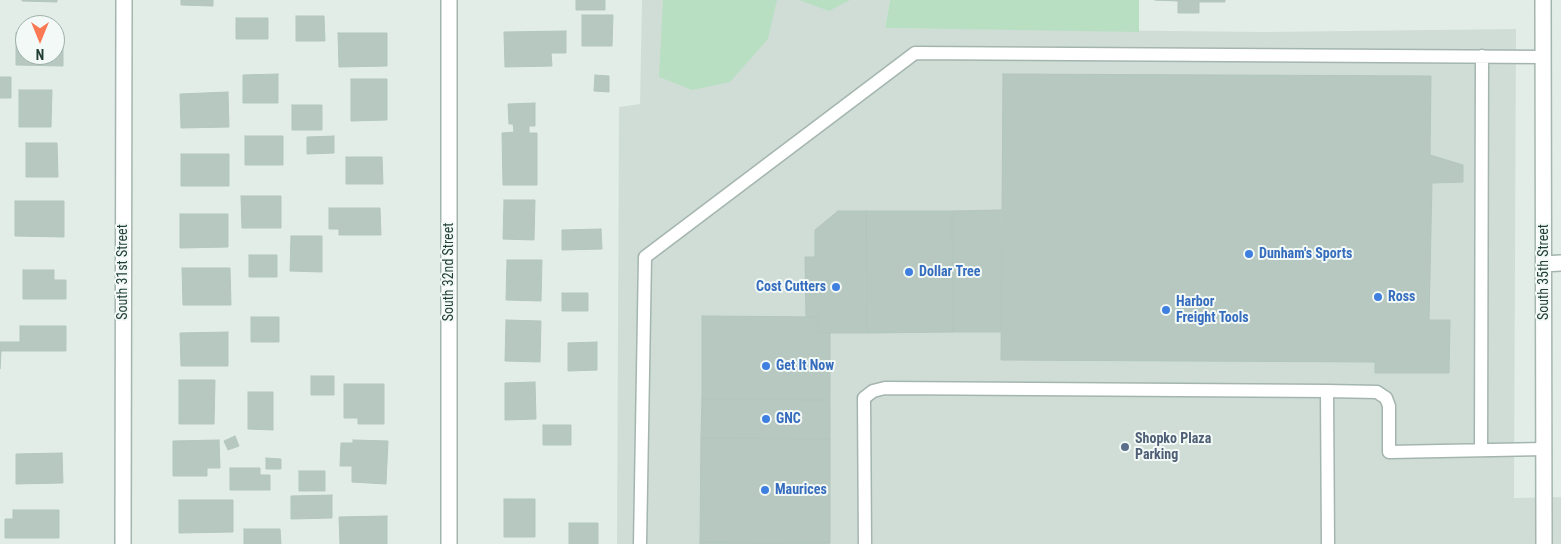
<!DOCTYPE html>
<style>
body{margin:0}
#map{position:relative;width:1561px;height:544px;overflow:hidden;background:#e2ede8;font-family:"Roboto Condensed",sans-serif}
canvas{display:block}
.north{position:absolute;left:15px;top:15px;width:50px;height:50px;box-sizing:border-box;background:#f2f9f6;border:1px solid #9eafa9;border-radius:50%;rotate:180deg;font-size:14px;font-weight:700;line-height:20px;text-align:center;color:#213f36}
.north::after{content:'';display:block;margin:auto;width:18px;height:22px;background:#fa7852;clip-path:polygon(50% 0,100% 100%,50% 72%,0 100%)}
</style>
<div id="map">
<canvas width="1561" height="544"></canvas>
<div class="north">N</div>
</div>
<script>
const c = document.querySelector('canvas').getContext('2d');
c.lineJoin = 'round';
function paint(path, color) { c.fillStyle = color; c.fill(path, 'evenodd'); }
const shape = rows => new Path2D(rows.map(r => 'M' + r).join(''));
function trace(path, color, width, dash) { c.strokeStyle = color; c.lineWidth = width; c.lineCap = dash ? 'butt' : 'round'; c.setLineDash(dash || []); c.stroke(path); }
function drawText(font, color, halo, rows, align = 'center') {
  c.font = font + ' "Roboto Condensed",sans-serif'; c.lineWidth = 4; c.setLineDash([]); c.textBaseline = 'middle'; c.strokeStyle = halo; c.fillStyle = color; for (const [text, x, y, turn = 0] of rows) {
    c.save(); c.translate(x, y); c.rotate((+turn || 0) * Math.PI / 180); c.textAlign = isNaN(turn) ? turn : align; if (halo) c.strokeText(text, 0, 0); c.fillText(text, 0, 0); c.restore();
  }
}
const built = shape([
 [642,0,890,0,885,28,1265,32,1516,29,1514,498,1561,497,1561,544,617,544,619,107,640,104]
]);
const green = shape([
 [663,0,777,0,768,39,730,82,692,90,659,77],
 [799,0,850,0,829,11],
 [890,0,1139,0,1139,32,885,28]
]);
const building = shape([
 [22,0,57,0,57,2,22,1,22,0],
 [181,0,213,0,213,6,181,5,181,0],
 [576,0,605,0,605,10,576,10,576,0],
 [1155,0,1225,0,1225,2,1199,2,1199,13,1178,13,1178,1,1155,0],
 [582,15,613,15,612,46,582,46,582,15],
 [296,16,324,16,325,41,296,41,296,16],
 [236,18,268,18,268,39,236,39,236,18],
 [566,31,566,53,551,53,552,66,505,67,504,32,566,31],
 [16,33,25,33,25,55,55,55,55,33,63,33,63,66,16,65,16,33],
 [338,33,387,33,387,66,339,67,338,33],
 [278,74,278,103,243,103,243,75,278,74],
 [1003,74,1431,76,1430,155,1463,165,1463,182,1432,183,1429,320,1450,320,1449,373,1375,373,1375,362,1001,360,1003,74],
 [595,75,609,76,609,92,594,91,595,75],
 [0,77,11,77,11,98,0,98,0,77],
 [351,79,387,79,387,120,351,121,351,79],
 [19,90,52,90,51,127,19,127,19,90],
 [228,92,229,127,181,128,180,94,228,92],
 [535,103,535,126,529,126,529,133,537,133,537,185,503,185,502,133,514,132,513,124,509,124,508,104,535,103],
 [292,105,322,105,322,130,292,130,292,105],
 [245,136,283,136,283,165,245,165,245,136],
 [334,136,334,153,307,154,307,137,334,136],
 [26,143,57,143,58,177,26,177,26,143],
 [181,154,229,154,229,186,181,186,181,154],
 [346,157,382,157,383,184,346,184,346,157],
 [241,196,281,196,281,228,242,228,241,196],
 [504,200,535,200,534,240,503,239,504,200],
 [15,201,64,201,64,237,15,236,15,201],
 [329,208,380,208,381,235,339,235,339,229,329,229,329,208],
 [1001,210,1001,332,953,332,952,211,1001,210],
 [838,211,866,211,867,333,818,333,818,317,806,317,805,257,815,257,815,230,838,211],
 [866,211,952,211,953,332,867,333,866,211],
 [180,214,228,214,228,247,180,248,180,214],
 [601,229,602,249,562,250,562,230,601,229],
 [291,236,322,236,322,272,290,271,291,236],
 [249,255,277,255,277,277,249,277,249,255],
 [507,260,542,260,541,301,506,300,507,260],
 [182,268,230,268,231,305,183,305,182,268],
 [23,270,54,270,54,280,66,280,66,299,23,299,23,270],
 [562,293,588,293,588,311,562,311,562,293],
 [702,316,818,317,818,333,830,333,830,400,702,399,702,316],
 [251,317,279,317,279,342,251,342,251,317],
 [506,320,541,321,540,362,505,361,506,320],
 [20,326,66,326,66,351,1,351,0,369,0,342,20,342,20,326],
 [228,332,228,366,181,366,180,333,228,332],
 [597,342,597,370,568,371,568,343,597,342],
 [311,376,334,376,334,395,311,395,311,376],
 [179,380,215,380,214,424,179,424,179,380],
 [535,382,536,419,505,420,505,383,535,382],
 [344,384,384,384,384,424,358,424,358,418,344,418,344,384],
 [248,392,273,392,273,430,248,429,248,392],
 [702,399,830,400,830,439,701,438,702,399],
 [543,425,571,425,571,445,543,445,543,425],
 [235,436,239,446,228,450,224,441,235,436],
 [701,438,830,439,830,543,700,542,701,438],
 [219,440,220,468,207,468,207,476,173,476,173,441,219,440],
 [353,440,388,441,386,484,352,482,352,466,340,466,341,443,353,443,353,440],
 [62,453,63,483,16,484,16,454,62,453],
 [266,458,281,459,281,469,266,469,266,458],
 [230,468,260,468,260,475,270,475,270,490,230,490,230,468],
 [299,471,325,471,325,491,299,491,299,471],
 [332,495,332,518,291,519,291,496,332,495],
 [504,499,535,499,535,537,504,537,504,499],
 [179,500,233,500,233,532,179,533,179,500],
 [13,510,59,510,59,538,5,538,5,519,13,519,13,510],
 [387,516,387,544,340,544,339,517,387,516],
 [569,523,598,523,598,544,569,544,569,523],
 [244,529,280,529,281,544,244,544,244,529],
 [700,542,830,543,700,544,700,542]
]);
const lane = shape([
 [1327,391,1377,392,1386,398,1389,406,1389,452,1544,449],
 [1481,450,1482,56],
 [640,544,645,257,915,53,1544,57],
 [865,544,864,398,873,391,885,388,1327,391,1328,544]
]);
const street = shape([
 [1543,0,1544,544],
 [1544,264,1561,263],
 [123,544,124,0],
 [449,544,449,0]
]);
const markers = [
 [1249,254,5,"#3f7fe0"],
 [909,272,5,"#3f7fe0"],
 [836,287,5,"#3f7fe0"],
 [1378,297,5,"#3f7fe0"],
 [1166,310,5,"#3f7fe0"],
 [766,366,5,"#3f7fe0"],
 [766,419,5,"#3f7fe0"],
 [1125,447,5,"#5c6f8a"],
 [765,490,5,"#3f7fe0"]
];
const shopNames = [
 ["Dunham's Sports",1259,254],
 ["Dollar Tree",919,272],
 ["Cost Cutters",826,287,"right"],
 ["Ross",1388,297],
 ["Harbor",1176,302],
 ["Freight Tools",1176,318],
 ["Get It Now",776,366],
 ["GNC",776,419],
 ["Maurices",775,490]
];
const streetNames = [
 ["South 31st Street",123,272,-90],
 ["South 32nd Street",449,272,-90],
 ["South 35th Street",1544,272,-90]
];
const serviceNames = [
 ["Shopko Plaza",1135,439],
 ["Parking",1135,455]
];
paint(built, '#d0ddd6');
paint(green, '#b9dfc3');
paint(building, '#b7c8c0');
trace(building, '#b3c7be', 1);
trace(lane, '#a4b5af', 15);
trace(street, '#a4b5af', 18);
trace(lane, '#fff', 12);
trace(street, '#fff', 15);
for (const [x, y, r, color] of markers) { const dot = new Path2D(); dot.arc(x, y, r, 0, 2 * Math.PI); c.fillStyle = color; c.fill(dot); trace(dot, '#f2f9f6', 2); }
drawText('bold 14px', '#366cbe', '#f2f9f6', shopNames, 'left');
drawText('14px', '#213f36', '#f2f9f6', streetNames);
drawText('bold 14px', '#4e5e75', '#f2f9f6', serviceNames, 'left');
</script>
